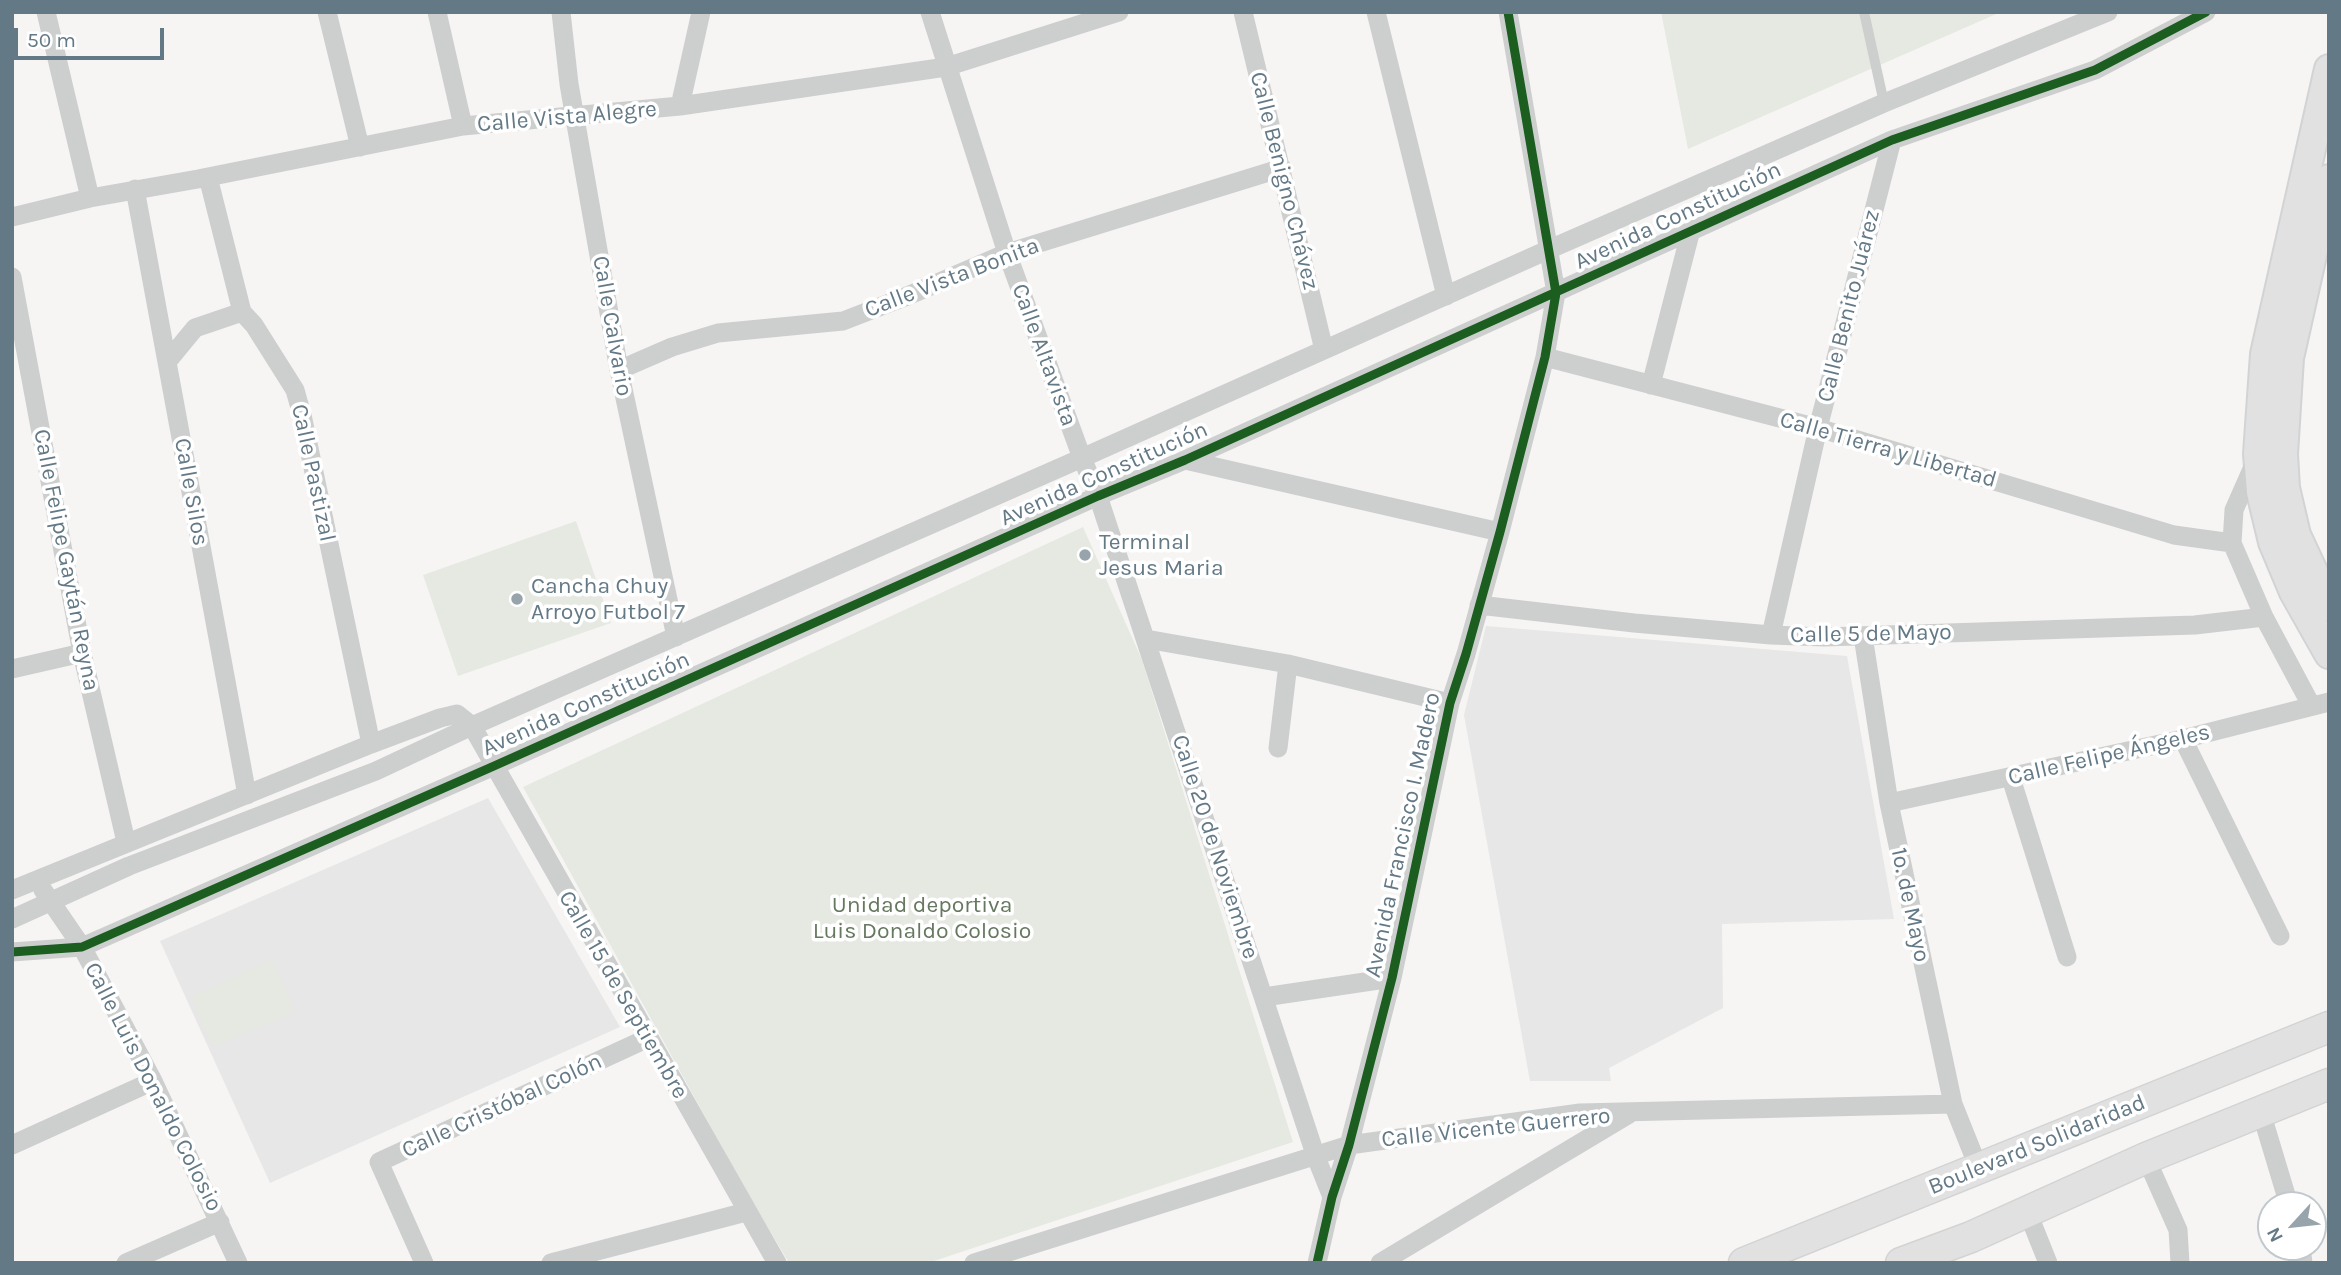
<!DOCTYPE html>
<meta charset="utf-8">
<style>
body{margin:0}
#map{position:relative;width:2341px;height:1275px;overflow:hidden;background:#f6f5f4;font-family:Karla,sans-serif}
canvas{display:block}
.frame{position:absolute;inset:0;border:14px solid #647986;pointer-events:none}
.north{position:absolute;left:2257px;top:1191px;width:70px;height:70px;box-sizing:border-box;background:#fff;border:2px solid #c1c9cf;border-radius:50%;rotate:243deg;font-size:19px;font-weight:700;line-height:28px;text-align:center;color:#647986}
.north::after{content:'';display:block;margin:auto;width:24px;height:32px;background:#97a4ac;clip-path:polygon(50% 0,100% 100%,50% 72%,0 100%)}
.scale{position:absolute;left:14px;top:28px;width:150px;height:32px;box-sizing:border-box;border:4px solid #647986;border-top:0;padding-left:9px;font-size:21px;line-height:24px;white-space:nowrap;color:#647986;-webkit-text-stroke:5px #fff;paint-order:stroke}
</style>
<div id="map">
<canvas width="2341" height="1275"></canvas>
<div class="frame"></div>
<div class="north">N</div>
<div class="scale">50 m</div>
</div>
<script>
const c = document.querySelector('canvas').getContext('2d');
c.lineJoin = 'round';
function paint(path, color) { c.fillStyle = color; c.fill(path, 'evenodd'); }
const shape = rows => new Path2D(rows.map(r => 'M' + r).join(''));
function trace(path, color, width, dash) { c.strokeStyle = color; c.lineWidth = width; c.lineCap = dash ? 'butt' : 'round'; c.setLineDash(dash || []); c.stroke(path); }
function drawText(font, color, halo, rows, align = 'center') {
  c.font = font + ' Karla,sans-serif'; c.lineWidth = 7; c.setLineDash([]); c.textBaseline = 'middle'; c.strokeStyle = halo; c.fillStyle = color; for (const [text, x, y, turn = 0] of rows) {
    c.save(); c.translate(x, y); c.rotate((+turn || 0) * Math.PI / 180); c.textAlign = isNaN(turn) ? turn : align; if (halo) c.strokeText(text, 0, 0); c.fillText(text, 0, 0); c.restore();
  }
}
const built = shape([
 [1486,626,1847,656,1894,919,1722,924,1723,1008,1609,1068,1611,1081,1530,1081,1464,715],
 [488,798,620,1027,270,1183,160,941]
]);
const green = shape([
 [1661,12,2001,12,1688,149],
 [576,521,611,623,458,676,423,575],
 [1083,527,1142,660,1293,1142,928,1263,789,1263,745,1189,523,787],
 [272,959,295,1012,213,1047,191,997]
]);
const lane = shape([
 [1864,12,1884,103]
]);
const street = shape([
 [46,12,90,198],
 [327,12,360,147],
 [437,12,463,126],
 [561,12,569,84,619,370,676,637],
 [930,12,1007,253,1082,458,1098,496,1316,1157,1332,1197],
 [1243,12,1324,350],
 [1376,12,1446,296],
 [680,106,701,12],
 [208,177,242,312,254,325,295,390,302,415,371,744],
 [135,189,247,795],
 [12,217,90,198,198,179,463,126,680,106,946,67,1119,12],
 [12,277,82,653,126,842],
 [1545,357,1818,428,2174,535,2232,543],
 [167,362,195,328,242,312],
 [619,370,672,347,718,333,843,321,905,297,1007,253,1282,168],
 [1651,385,1691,230],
 [1185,460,1500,532],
 [2256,460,2234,510,2232,543,2264,617,2311,705],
 [1479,605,1634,623,1771,635,1824,637,2195,625,2264,617],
 [1771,635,1818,428,1892,140],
 [1863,636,1889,803,1953,1104,1979,1169],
 [1146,639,1288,664,1450,703],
 [12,669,82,653],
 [2183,739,2280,936],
 [1278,748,1288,664],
 [2011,778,2067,957],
 [1889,803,2183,739,2329,702],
 [12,890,371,744,440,718,457,714,472,726,777,1263],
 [43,890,82,947,153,1081,238,1263],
 [12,919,129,866,376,771,472,726,1082,458,1550,249,1884,103,2108,12],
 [12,952,82,947,494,766,1098,496,1185,460,1892,140,2095,70,2206,12],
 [1264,997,1392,978],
 [2261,1112,2289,1205],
 [12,1145,153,1081],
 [2146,1158,2178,1230,2180,1263],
 [2028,1213,2048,1263],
 [2301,1247,2303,1263],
 [126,1263,220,1222],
 [424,1263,379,1162,648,1038],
 [551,1263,746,1212],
 [974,1263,1349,1145,1580,1113,1953,1104],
 [1317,1263,1332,1197,1349,1145,1392,978,1450,703,1466,654,1500,532,1545,357,1556,293,1508,12],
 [1380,1263,1629,1114]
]);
const secondary = shape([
 [2329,69,2265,354,2258,454,2261,492,2273,542,2294,592,2329,654],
 [2329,179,2289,358,2283,454,2285,488,2296,535,2329,606]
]);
const primary = shape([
 [1744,1263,2329,1027],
 [1901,1263,1971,1237,2146,1158,2329,1084]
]);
const cycleway = shape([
 [12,952,82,947,494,766,1098,496,1185,460,1892,140,2095,70,2206,12],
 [1317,1263,1332,1197,1349,1145,1392,978,1450,703,1466,654,1500,532,1545,357,1556,293,1508,12]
]);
const markers = [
 [1085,555,7,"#97a4ac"],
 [517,599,7,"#97a4ac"]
];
const streetNames = [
 ["Calle Vista Alegre",567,117,-5],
 ["Calle Benigno Chávez",1284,181,76],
 ["Avenida Constitución",1678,216,-25],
 ["Calle Vista Bonita",952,278,-21],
 ["Calle Benito Juárez",1849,306,-76],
 ["Calle Calvario",612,326,80],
 ["Calle Altavista",1044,355,70],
 ["Calle Tierra y Libertad",1888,450,16],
 ["Calle Pastizal",313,473,78],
 ["Avenida Constitución",1104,474,-24],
 ["Calle Silos",191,492,80],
 ["Calle Felipe Gaytán Reyna",66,560,79],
 ["Calle 5 de Mayo",1871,634,-1],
 ["Avenida Constitución",586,704,-24],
 ["Calle Felipe Ángeles",2109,755,-13],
 ["Avenida Francisco I. Madero",1403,835,-78],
 ["Calle 20 de Noviembre",1215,847,72],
 ["1o. de Mayo",1910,905,78],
 ["Calle 15 de Septiembre",623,995,60],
 ["Calle Luis Donaldo Colosio",153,1087,63],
 ["Calle Cristóbal Colón",502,1106,-25],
 ["Calle Vicente Guerrero",1496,1128,-6],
 ["Boulevard Solidaridad",2037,1145,-22]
];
const poiNames = [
 ["Terminal",1099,542],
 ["Jesus Maria",1099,568],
 ["Cancha Chuy",531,586],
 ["Arroyo Futbol 7",531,612]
];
const parkNames = [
 ["Unidad deportiva",922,905],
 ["Luis Donaldo Colosio",922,931]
];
paint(built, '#e6e7e6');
paint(green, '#e6e9e2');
trace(secondary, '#d2d3d4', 32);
trace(primary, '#d3d3d3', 33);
trace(lane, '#cdcfcf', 10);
trace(street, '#cdcfcf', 19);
trace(secondary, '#e1e1e2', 28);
trace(primary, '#e1e1e2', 30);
trace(cycleway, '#1b5e20', 9);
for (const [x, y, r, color] of markers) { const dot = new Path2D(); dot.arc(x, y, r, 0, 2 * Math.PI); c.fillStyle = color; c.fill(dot); trace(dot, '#fff', 2.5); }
drawText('23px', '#647986', '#fff', streetNames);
drawText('23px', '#647986', '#fff', poiNames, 'left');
drawText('23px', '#66785f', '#fff', parkNames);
</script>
